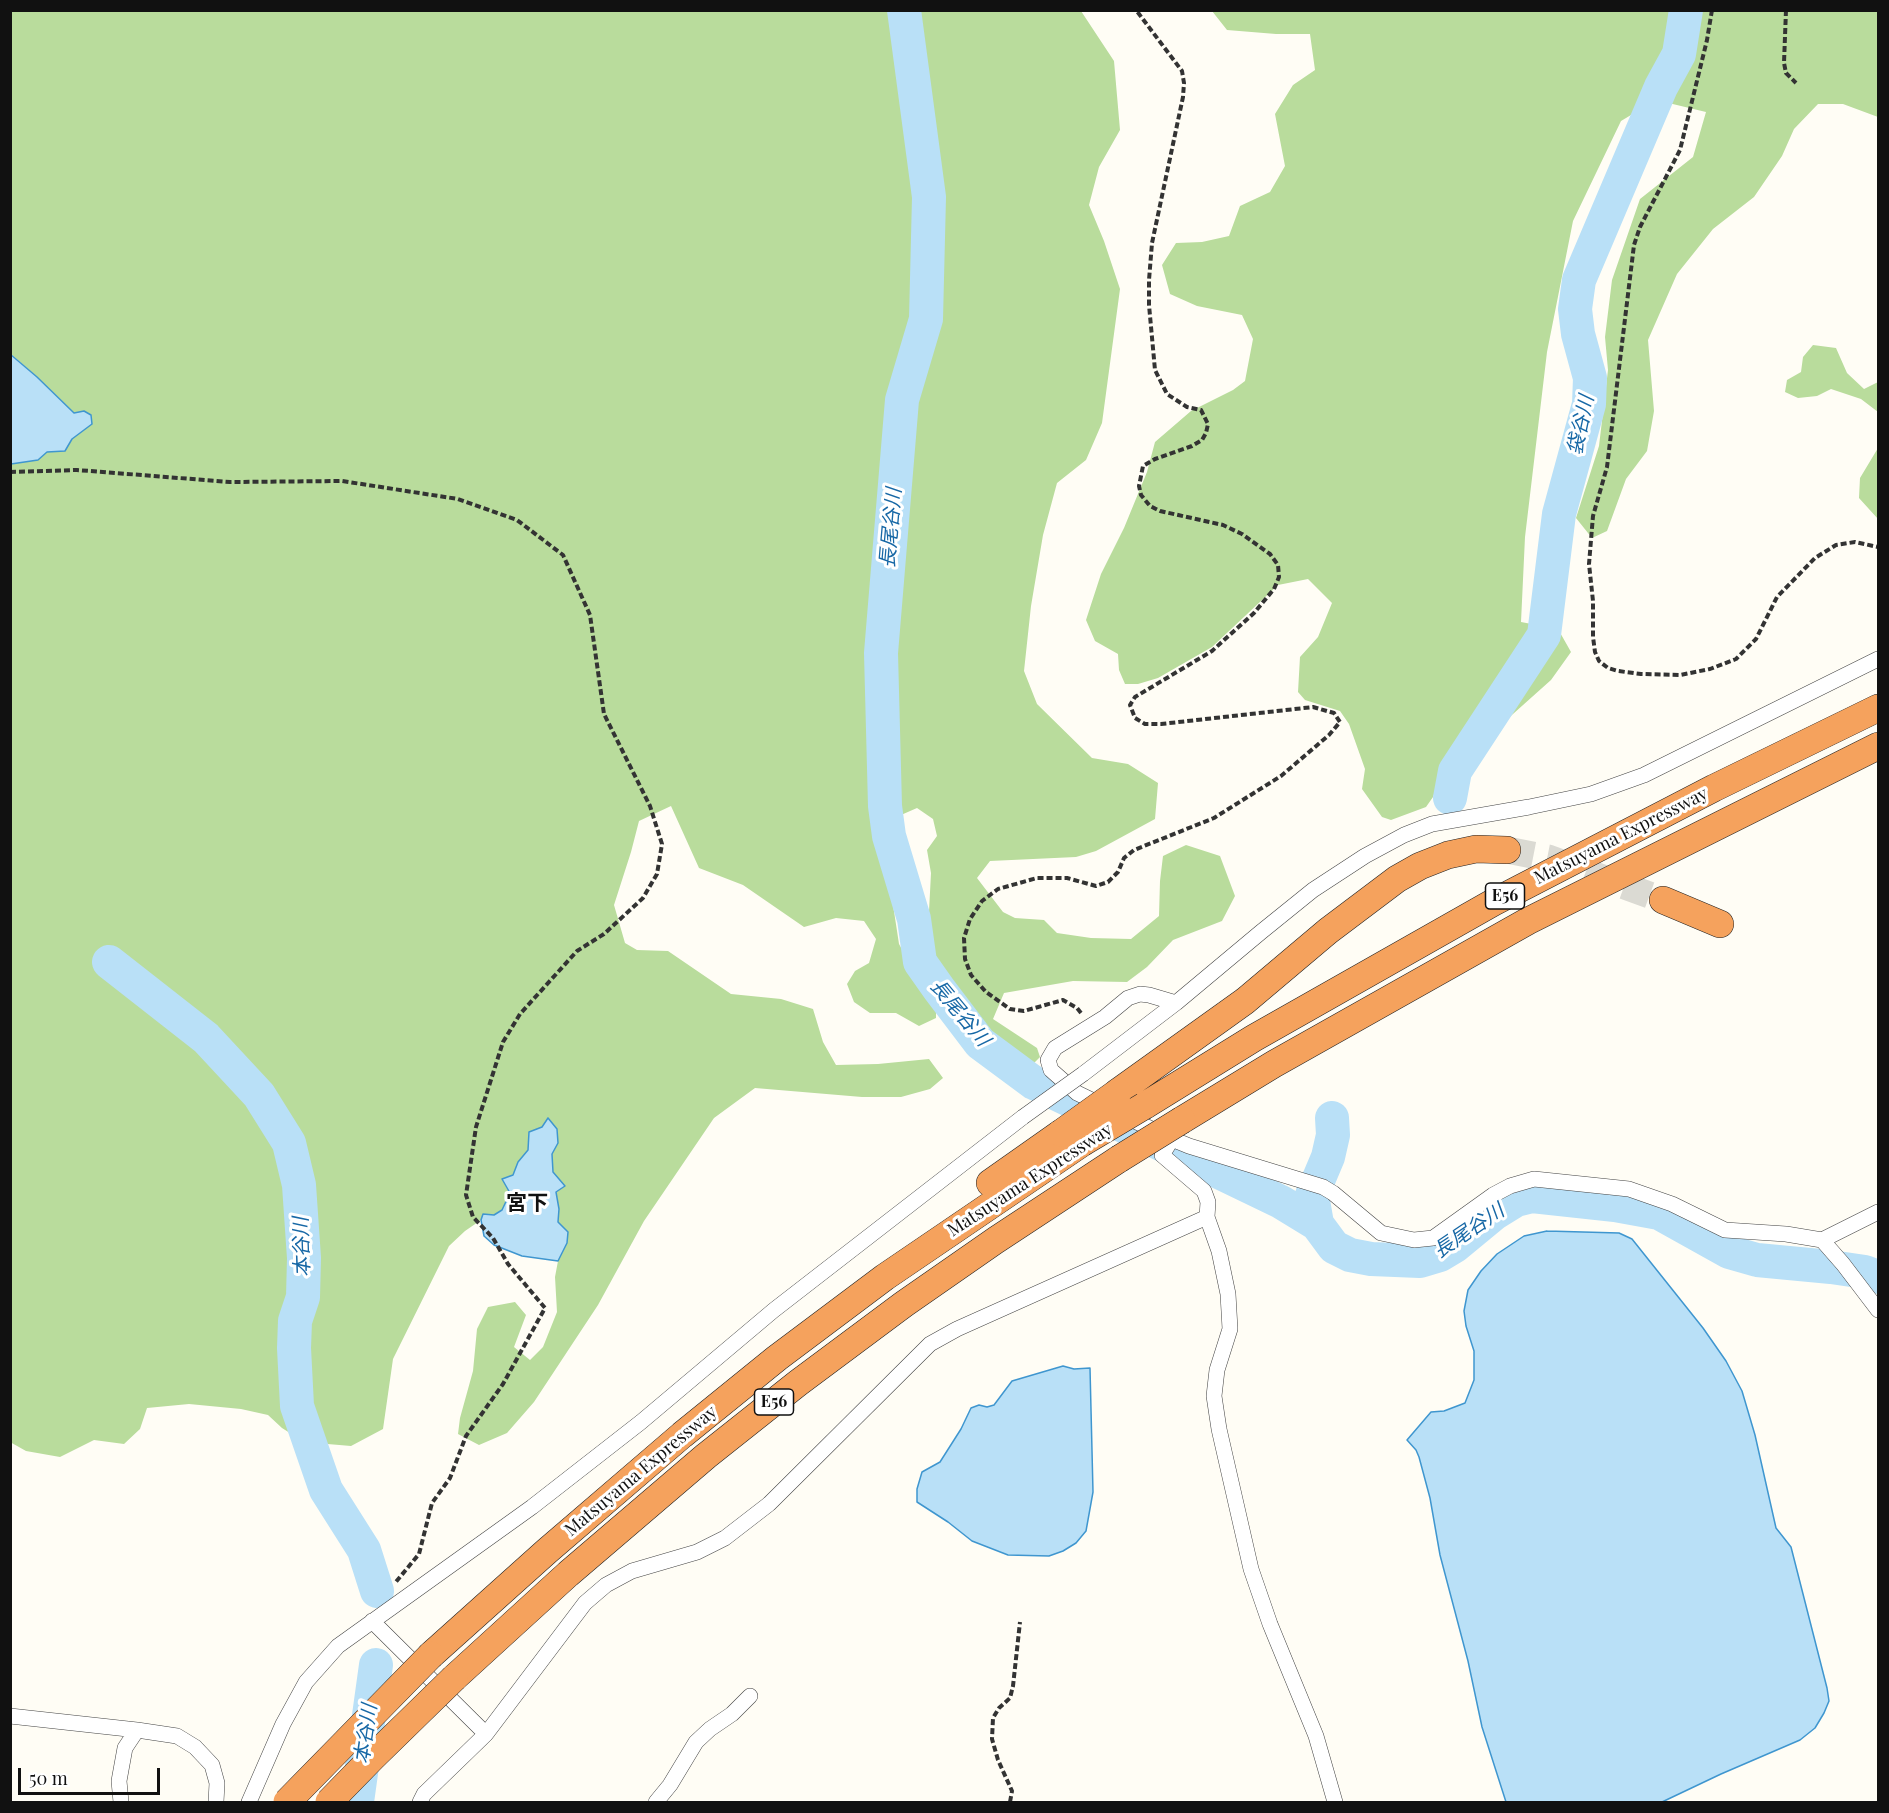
<!DOCTYPE html>
<meta charset="utf-8">
<style>
body{margin:0}
#map{position:relative;width:1889px;height:1813px;overflow:hidden;background:#fffdf5;font-family:"Playfair Display",serif}
canvas{display:block}
.frame{position:absolute;inset:0;border:12px solid #111;pointer-events:none}
.scale{position:absolute;left:18px;top:1768px;width:142px;height:27px;box-sizing:border-box;border:3px solid #111;border-top:0;padding-left:8px;font-size:18px;line-height:21px;white-space:nowrap;color:#111;-webkit-text-stroke:4px #fff;paint-order:stroke}
</style>
<div id="map">
<canvas width="1889" height="1813"></canvas>
<div class="frame"></div>
<div class="scale">50 m</div>
</div>
<script>
const c = document.querySelector('canvas').getContext('2d');
c.lineJoin = 'round';
function paint(path, color) { c.fillStyle = color; c.fill(path, 'evenodd'); }
const shape = rows => new Path2D(rows.map(r => 'M' + r).join(''));
function trace(path, color, width, dash) { c.strokeStyle = color; c.lineWidth = width; c.lineCap = dash ? 'butt' : 'round'; c.setLineDash(dash || []); c.stroke(path); }
function drawText(font, color, halo, rows, align = 'center') {
  c.font = font + ' "Playfair Display","Noto Sans JP",serif'; c.lineWidth = 6; c.setLineDash([]); c.textBaseline = 'middle'; c.strokeStyle = halo; c.fillStyle = color; for (const [text, x, y, turn = 0] of rows) {
    c.save(); c.translate(x, y); c.rotate((+turn || 0) * Math.PI / 180); c.textAlign = isNaN(turn) ? turn : align; if (halo) c.strokeText(text, 0, 0); c.fillText(text, 0, 0); c.restore();
  }
}
const forest = shape([
 [11,11,1081,11,1114,61,1120,130,1099,167,1089,205,1104,241,1120,289,1102,423,1086,460,1057,483,1043,535,1031,606,1024,671,1037,704,1092,758,1128,764,1158,783,1155,819,1096,851,1076,857,990,861,977,878,1003,912,1015,918,1044,920,1057,933,1091,938,1131,939,1159,916,1160,881,1163,856,1186,845,1220,856,1235,896,1222,921,1173,940,1147,967,1127,982,1073,981,1004,993,993,1019,1037,1048,1040,1057,1028,1069,1007,1060,967,1017,932,969,928,931,931,873,927,850,937,836,933,819,917,808,901,815,900,840,888,872,899,944,914,971,936,998,936,1018,919,1026,896,1013,870,1013,854,1002,847,984,855,971,869,963,876,939,864,921,836,918,804,927,743,885,699,868,671,806,639,821,631,852,614,905,625,943,637,950,668,951,731,994,781,999,813,1009,823,1042,836,1065,878,1064,929,1059,943,1078,930,1089,901,1097,862,1097,755,1088,714,1118,644,1221,598,1305,534,1402,507,1433,479,1445,458,1434,460,1418,473,1371,477,1329,488,1307,515,1302,526,1315,514,1347,530,1360,543,1347,557,1312,555,1277,558,1261,567,1243,557,1222,559,1209,553,1172,552,1154,558,1143,557,1129,542,1127,529,1133,528,1150,518,1162,513,1175,510,1193,502,1210,494,1215,483,1214,481,1220,465,1231,449,1246,393,1359,383,1429,351,1446,304,1442,282,1428,268,1415,241,1409,189,1404,147,1408,140,1429,124,1444,94,1440,60,1457,26,1451,10,1442,10,464,38,460,47,452,65,451,72,439,74,413,37,377,11,354],
 [1212,11,1878,11,1878,117,1843,104,1818,104,1794,129,1782,156,1754,197,1713,229,1677,274,1648,340,1654,411,1647,451,1626,479,1607,531,1592,538,1576,518,1599,446,1608,370,1605,337,1612,280,1640,199,1693,157,1706,112,1656,100,1621,121,1573,221,1547,352,1525,537,1521,622,1558,629,1571,652,1551,680,1485,739,1446,761,1433,797,1426,807,1391,820,1382,817,1362,789,1365,769,1349,724,1340,711,1305,700,1298,692,1300,657,1318,637,1332,603,1308,579,1278,585,1212,647,1158,678,1138,684,1125,684,1119,670,1118,654,1095,641,1086,620,1101,574,1124,528,1147,472,1155,442,1191,411,1233,390,1245,381,1253,339,1242,315,1197,306,1170,294,1162,265,1176,243,1202,242,1229,236,1240,206,1270,192,1285,166,1275,114,1293,85,1315,70,1310,34,1276,34,1227,30],
 [1813,345,1836,348,1847,373,1864,389,1878,382,1878,412,1861,399,1831,389,1817,396,1798,398,1785,392,1787,380,1801,372,1803,357],
 [1878,448,1878,519,1859,498,1860,478]
]);
const water = shape([
 [10,354,37,377,74,413,84,411,91,415,92,424,72,439,65,451,47,452,38,460,11,464,10,354],
 [548,1118,557,1129,558,1143,552,1154,553,1172,565,1186,556,1192,559,1209,558,1222,568,1232,567,1243,558,1261,522,1256,494,1245,484,1236,481,1220,483,1214,494,1215,502,1210,510,1193,502,1179,513,1175,518,1162,528,1150,529,1132,542,1127,548,1118],
 [1547,1231,1619,1233,1632,1239,1703,1328,1726,1361,1742,1391,1755,1435,1776,1528,1791,1547,1827,1688,1829,1701,1824,1713,1815,1728,1800,1740,1721,1774,1662,1802,1506,1802,1482,1727,1468,1661,1440,1555,1430,1498,1419,1457,1416,1450,1407,1440,1431,1412,1444,1411,1465,1403,1474,1380,1474,1351,1466,1326,1464,1311,1468,1290,1481,1271,1497,1254,1524,1236,1547,1231],
 [1063,1366,1074,1369,1090,1368,1093,1492,1086,1531,1076,1543,1063,1551,1049,1556,1008,1555,972,1541,948,1522,917,1502,917,1489,922,1472,940,1462,961,1429,971,1408,979,1405,987,1407,994,1405,1012,1381,1063,1366]
]);
const river = shape([
 [904,10,929,197,926,319,902,400,881,653,885,806,889,836,914,919,920,962,939,989,980,1043,1034,1083,1281,1202,1317,1224,1334,1247,1350,1255,1371,1259,1420,1261,1440,1255,1455,1246,1495,1213,1516,1200,1532,1196,1615,1205,1659,1213,1729,1252,1757,1260,1831,1267,1865,1272,1878,1277],
 [1450,798,1455,771,1544,635,1559,514,1589,404,1590,378,1578,334,1575,309,1579,280,1661,87,1679,54,1686,10],
 [109,962,206,1038,259,1095,289,1143,299,1185,304,1258,303,1297,295,1321,294,1348,297,1406,326,1490,364,1550,377,1591],
 [1317,1224,1312,1195,1328,1157,1333,1135,1332,1118],
 [357,1802,376,1665]
]);
const highwayTunnel = shape([
 [1507,850,1548,858,1663,900]
]);
const path = shape([
 [1712,10,1707,40,1680,150,1640,227,1634,245,1607,467,1593,516,1589,564,1593,601,1593,637,1595,652,1599,661,1608,668,1618,671,1641,674,1680,675,1710,669,1736,659,1756,639,1777,597,1815,558,1836,545,1855,542,1878,547],
 [1786,10,1784,63,1786,73,1796,83],
 [10,472,77,470,230,482,342,481,458,499,517,520,563,555,590,615,604,714,650,806,662,844,657,874,643,898,604,934,577,951,520,1014,503,1042,476,1127,466,1195,473,1217,493,1238,508,1264,545,1308,503,1384,466,1436,450,1478,432,1503,419,1554,395,1583],
 [1081,1013,1077,1008,1063,1000,1024,1011,1010,1009,986,992,971,975,965,959,964,938,970,919,982,901,998,889,1037,878,1067,878,1096,886,1108,882,1118,872,1124,858,1134,850,1214,818,1281,776,1329,735,1340,722,1334,713,1313,707,1161,724,1145,724,1135,718,1130,705,1135,697,1212,651,1254,613,1274,589,1279,577,1278,565,1270,554,1242,534,1223,525,1160,511,1150,506,1141,495,1139,486,1143,466,1155,459,1192,446,1202,440,1206,433,1208,424,1201,410,1187,407,1167,394,1155,370,1149,305,1149,280,1152,243,1183,97,1184,83,1182,71,1136,10],
 [1010,1802,1012,1791,998,1760,992,1739,993,1718,999,1708,1010,1698,1013,1686,1020,1622]
]);
const street = shape([
 [1176,1003,1149,995,1140,994,1128,998,1105,1017,1055,1048,1048,1060,1051,1070,1077,1093,1172,1139,1189,1146,1323,1187,1333,1193,1381,1233,1414,1240,1433,1238,1493,1195,1510,1186,1534,1179,1629,1189,1672,1204,1725,1230,1786,1234,1822,1240],
 [1083,1074,1176,1003,1261,932,1313,890,1365,856,1404,835,1432,824,1529,807,1591,794,1644,775,1878,659],
 [1172,1139,1162,1155,1204,1191,1208,1202,1207,1217,1219,1251,1228,1294,1230,1329,1217,1370,1214,1396,1219,1429,1251,1569,1270,1624,1316,1736,1335,1802],
 [1878,1212,1822,1240,1843,1264,1878,1310],
 [372,1621,486,1734],
 [10,1716,137,1730],
 [121,1802,119,1781,125,1748,137,1730,177,1736,195,1747,212,1765,217,1783,216,1802],
 [249,1802,283,1724,306,1682,338,1646,532,1507,641,1422,774,1310,1023,1117],
 [420,1802,424,1794,486,1734,585,1603,606,1585,632,1571,697,1552,725,1538,769,1504,930,1344,957,1329,1207,1217],
 [656,1802,670,1785,696,1742,710,1729,732,1714,750,1696]
]);
const highway = shape([
 [1663,900,1720,924],
 [1118,1092,1245,1001,1328,931,1397,879,1420,866,1448,855,1476,849,1507,850],
 [1144,1106,1254,1038,1494,902,1714,788,1878,708],
 [1182,1120,1274,1064,1528,921,1878,746],
 [990,1183,1061,1133],
 [431,1655,547,1551,682,1435,777,1358,885,1277,1082,1143],
 [454,1678,568,1574,706,1456,798,1383,904,1304,996,1240,1119,1159]
]);
const streetBridge = shape([
 [1023,1117,1083,1074]
]);
const highwayBridge = shape([
 [1061,1133,1118,1092],
 [1082,1143,1144,1106],
 [1119,1159,1182,1120],
 [287,1802,431,1655],
 [329,1802,373,1757,454,1678]
]);
const shields = [
 [1505,896,39],
 [774,1402,39]
];
const shieldNames = [
 ["E56",1505,896],
 ["E56",774,1402]
];
const streetNames = [
 ["Matsuyama Expressway",1621,836,-27],
 ["Matsuyama Expressway",1030,1180,-33],
 ["Matsuyama Expressway",641,1471,-40]
];
const waterNames = [
 ["袋谷川",1581,425,-78],
 ["長尾谷川",891,528,-85],
 ["長尾谷川",960,1013,50],
 ["長尾谷川",1469,1231,-34],
 ["本谷川",302,1247,-92],
 ["本谷川",366,1734,-82]
];
const quarterNames = [
 ["宮下",527,1203]
];
paint(forest, '#b9dc9c');
paint(water, '#b9e0f7');
trace(water, '#3f96cf', 1.5);
trace(river, '#b9e0f7', 34);
trace(highwayTunnel, '#dbdad3', 27, [27, 14]);
trace(street, '#444', 16);
trace(highway, '#222', 28);
trace(path, '#333', 4, [6, 3]);
trace(street, '#fff', 15);
trace(highway, '#f5a25d', 27);
trace(streetBridge, '#444', 16, []);
trace(highwayBridge, '#222', 28, []);
trace(streetBridge, '#fff', 15);
trace(highwayBridge, '#f5a25d', 27);
for (const [x, y, w] of shields) { const box = new Path2D(); box.roundRect(x - w / 2, y - 13, w, 26, 4.5); c.fillStyle = '#fff'; c.fill(box); trace(box, '#111', 1.5); }
drawText('bold 16px', '#111', null, shieldNames);
drawText('18px', '#111', '#fff', streetNames);
drawText('italic 20px', '#1768a6', '#fff', waterNames);
drawText('bold 21px', '#111', '#fff', quarterNames);
</script>
